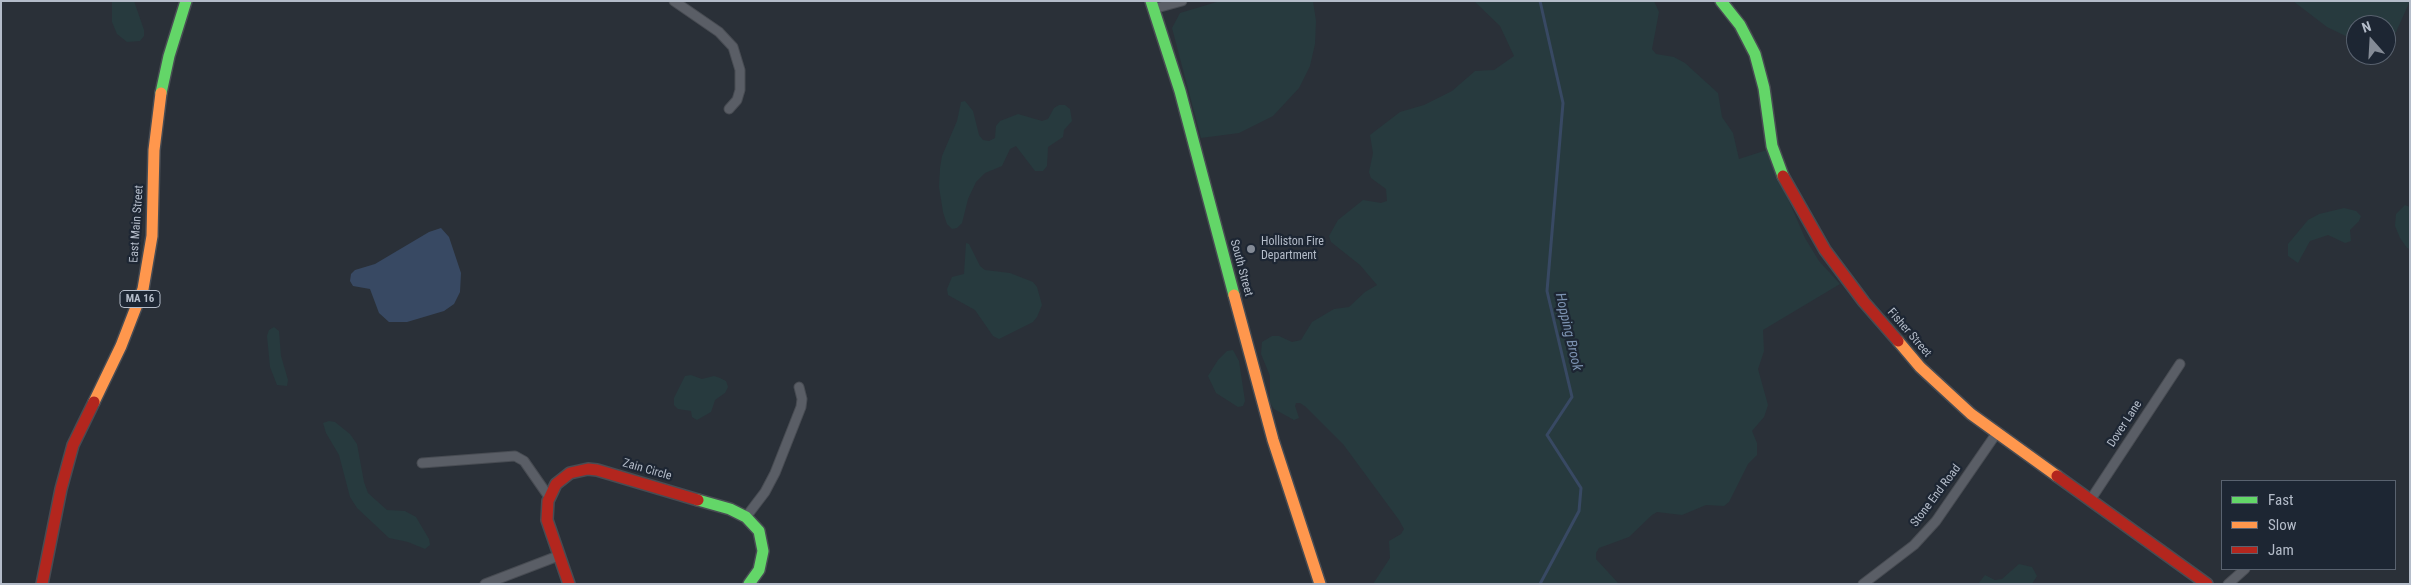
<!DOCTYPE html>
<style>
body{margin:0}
#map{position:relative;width:2411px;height:585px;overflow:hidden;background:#2a3038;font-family:"Roboto Condensed",sans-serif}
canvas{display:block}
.frame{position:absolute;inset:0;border:2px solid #b4bcc9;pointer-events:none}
.legend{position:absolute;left:2221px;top:480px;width:175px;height:90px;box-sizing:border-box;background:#1d2633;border:1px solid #59626f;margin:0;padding:6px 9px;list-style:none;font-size:15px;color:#b4bcc9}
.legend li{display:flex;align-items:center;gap:10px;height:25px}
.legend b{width:25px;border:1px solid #59626f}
.north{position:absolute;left:2346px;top:15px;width:50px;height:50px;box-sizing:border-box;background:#1d2633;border:1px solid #59626f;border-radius:50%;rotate:341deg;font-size:14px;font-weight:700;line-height:20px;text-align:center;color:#b4bcc9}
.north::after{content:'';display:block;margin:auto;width:18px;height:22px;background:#848b96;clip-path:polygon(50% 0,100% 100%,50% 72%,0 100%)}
</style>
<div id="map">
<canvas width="2411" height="585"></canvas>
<div class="frame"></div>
<ul class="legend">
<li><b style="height:6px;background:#63d668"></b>Fast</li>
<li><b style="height:6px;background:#ff974d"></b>Slow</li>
<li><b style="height:6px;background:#b3261e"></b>Jam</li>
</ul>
<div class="north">N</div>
</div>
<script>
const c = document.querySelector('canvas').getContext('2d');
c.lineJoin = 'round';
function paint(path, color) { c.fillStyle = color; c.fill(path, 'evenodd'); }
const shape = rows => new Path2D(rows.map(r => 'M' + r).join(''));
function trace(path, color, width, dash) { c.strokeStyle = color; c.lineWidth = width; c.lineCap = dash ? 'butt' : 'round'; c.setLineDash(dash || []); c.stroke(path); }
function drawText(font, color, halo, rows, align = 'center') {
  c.font = font + ' "Roboto Condensed",sans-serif'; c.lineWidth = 4.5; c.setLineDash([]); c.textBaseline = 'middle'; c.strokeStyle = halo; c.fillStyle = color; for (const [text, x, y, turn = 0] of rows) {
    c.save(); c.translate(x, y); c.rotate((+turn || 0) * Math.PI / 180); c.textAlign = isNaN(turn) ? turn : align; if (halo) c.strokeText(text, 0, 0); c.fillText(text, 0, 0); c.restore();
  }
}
const green = shape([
 [112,1,134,1,144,30,144,36,140,41,127,42,117,34,112,22],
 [1220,1,1313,1,1316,21,1315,44,1310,66,1299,88,1273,116,1239,133,1201,138,1172,28,1180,13],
 [1474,1,1654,1,1659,12,1652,49,1656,54,1674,57,1685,63,1718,93,1722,117,1733,133,1739,159,1767,150,1805,238,1819,261,1840,284,1763,330,1764,351,1758,369,1768,405,1764,417,1752,431,1757,443,1757,455,1748,464,1729,502,1724,506,1706,505,1682,515,1657,512,1652,515,1629,537,1599,548,1596,553,1596,559,1619,584,1373,584,1390,558,1389,541,1401,534,1404,529,1399,520,1343,444,1306,407,1300,403,1296,403,1295,406,1299,418,1294,420,1274,409,1270,403,1270,376,1261,354,1262,342,1272,336,1279,336,1292,342,1301,340,1312,322,1334,309,1349,307,1365,292,1377,285,1360,265,1331,242,1329,236,1338,220,1363,200,1381,203,1387,201,1386,189,1371,178,1369,172,1373,153,1370,135,1400,112,1424,105,1452,91,1475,71,1494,70,1514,56,1500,26],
 [2293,1,2410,1,2396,32,2386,40,2386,25,2356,25,2356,41,2327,27],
 [965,101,973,111,979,135,983,140,989,141,995,138,996,126,1000,121,1018,114,1042,121,1048,119,1054,108,1059,105,1065,105,1070,109,1072,121,1064,130,1063,137,1048,147,1047,166,1043,171,1035,171,1016,146,1010,149,1002,166,985,173,976,182,968,199,962,223,957,228,952,229,947,224,943,212,939,187,940,168,942,156,957,121,961,102],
 [2405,205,2410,207,2410,249,2407,248,2400,238,2395,226,2396,214],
 [2344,208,2356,211,2361,216,2359,221,2350,230,2351,241,2345,243,2328,235,2310,241,2298,263,2288,256,2288,244,2308,220,2319,214],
 [966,243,969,244,980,266,985,270,1010,273,1033,282,1037,287,1042,305,1037,317,1033,322,999,339,993,336,975,310,948,295,947,289,952,277,964,274],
 [274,327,279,331,281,356,288,380,287,386,277,385,270,367,267,336,269,330],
 [1233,350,1239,361,1245,401,1243,406,1238,407,1216,393,1208,376,1218,360,1227,351],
 [691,375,702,379,714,376,720,378,726,381,728,387,725,393,715,400,711,412,697,420,692,417,691,411,678,409,674,405,674,398,685,376],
 [329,421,335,422,350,434,357,444,364,482,368,493,387,510,405,511,416,517,429,539,430,545,425,549,408,542,389,538,357,508,350,497,339,455,326,433,323,423],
 [2019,564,2032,567,2037,576,2032,584,1978,584,1985,575,1995,580,2002,579]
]);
const water = shape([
 [441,228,449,237,461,273,460,292,454,304,444,311,407,322,389,322,379,313,370,289,353,286,350,281,351,274,355,270,375,264,429,232]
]);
const stream = shape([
 [1540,584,1579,511,1581,488,1547,435,1572,397,1547,291,1563,103,1540,1]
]);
const street = shape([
 [674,1,719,32,733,47,740,70,740,90,737,100,729,109],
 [1153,9,1182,1],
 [422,463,515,456,524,461,549,497],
 [2091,499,2180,364],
 [746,517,765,492,775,473,801,407,802,399,799,387],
 [485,584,558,556],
 [1863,584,1914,545,1936,521,1996,434],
 [2228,584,2245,569]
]);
const fast = shape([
 [1151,1,1180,91,1234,295],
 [1721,1,1740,25,1755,54,1764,88,1772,146,1783,176],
 [161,93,169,56,186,1],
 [698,500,730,509,746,517,759,531,763,551,759,570,749,584]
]);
const slow = shape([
 [1234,295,1273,440,1320,584],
 [1898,341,1920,367,1971,414,2057,476],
 [94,402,121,346,143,289,152,236,154,150,161,93]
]);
const jam = shape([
 [1783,176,1825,250,1864,302,1898,341],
 [2057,476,2207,584],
 [42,584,61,489,73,445,94,402],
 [569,584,547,520,548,501,556,484,570,473,588,469,597,470,698,500]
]);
const markers = [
 [1251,249,5,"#848b96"]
];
const shields = [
 [140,299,40]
];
const shieldNames = [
 ["MA 16",140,299]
];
const streetNames = [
 ["East Main Street",137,224,-86],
 ["South Street",1241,268,75],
 ["Fisher Street",1909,333,49],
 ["Dover Lane",2125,424,-57],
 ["Zain Circle",647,470,16],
 ["Stone End Road",1936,496,-53]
];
const poiNames = [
 ["Holliston Fire",1261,242],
 ["Department",1261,256]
];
const waterNames = [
 ["Hopping Brook",1568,332,77]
];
paint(green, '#273a3e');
paint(water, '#384963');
trace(stream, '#384963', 3);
trace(street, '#484c53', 11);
trace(fast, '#484c53', 14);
trace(slow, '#484c53', 14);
trace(jam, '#484c53', 14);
trace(street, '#5a5e66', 9);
trace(fast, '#63d668', 11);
trace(slow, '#ff974d', 11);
trace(jam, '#b3261e', 11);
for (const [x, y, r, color] of markers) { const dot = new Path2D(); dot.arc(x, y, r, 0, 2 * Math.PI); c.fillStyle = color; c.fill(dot); trace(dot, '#1d2633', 2); }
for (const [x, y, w] of shields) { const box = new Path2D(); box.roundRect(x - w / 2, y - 8.5, w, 17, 4); c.fillStyle = '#1d2633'; c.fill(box); trace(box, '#b4bcc9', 1); }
drawText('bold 11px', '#b4bcc9', null, shieldNames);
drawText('12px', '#b4bcc9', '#1d2633', streetNames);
drawText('12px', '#b4bcc9', '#1d2633', poiNames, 'left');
drawText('italic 14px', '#7c92b1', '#1d2633', waterNames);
</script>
